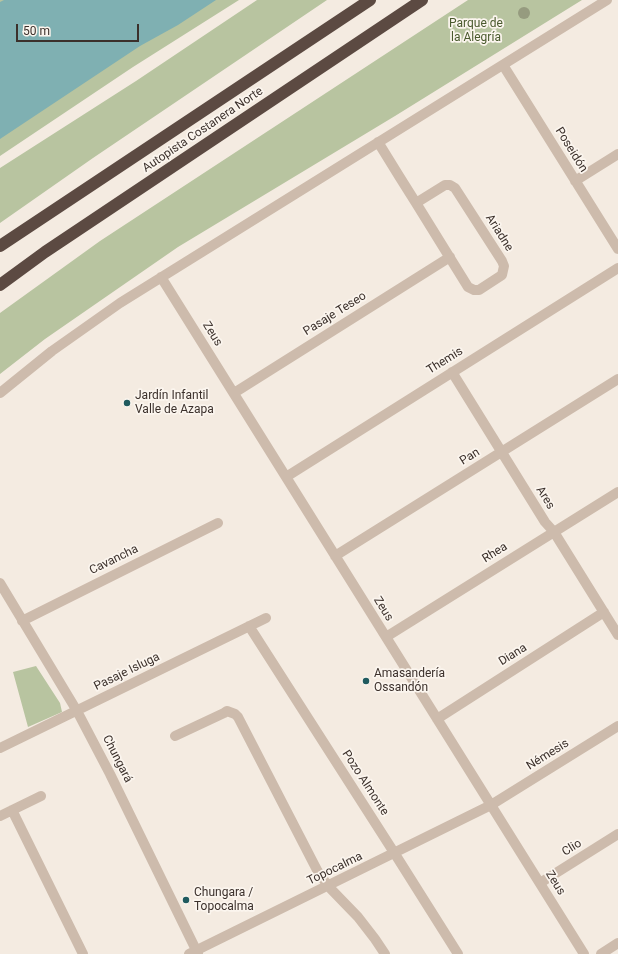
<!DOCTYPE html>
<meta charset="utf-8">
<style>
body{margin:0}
#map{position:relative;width:618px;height:954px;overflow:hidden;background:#f4ebe1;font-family:Roboto,sans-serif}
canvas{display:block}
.scale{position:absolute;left:16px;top:24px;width:123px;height:18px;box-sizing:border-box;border:2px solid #3b302b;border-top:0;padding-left:5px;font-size:12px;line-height:14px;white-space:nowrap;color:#3b302b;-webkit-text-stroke:3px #fbf5ee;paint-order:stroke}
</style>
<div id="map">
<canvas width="618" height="954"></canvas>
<div class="scale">50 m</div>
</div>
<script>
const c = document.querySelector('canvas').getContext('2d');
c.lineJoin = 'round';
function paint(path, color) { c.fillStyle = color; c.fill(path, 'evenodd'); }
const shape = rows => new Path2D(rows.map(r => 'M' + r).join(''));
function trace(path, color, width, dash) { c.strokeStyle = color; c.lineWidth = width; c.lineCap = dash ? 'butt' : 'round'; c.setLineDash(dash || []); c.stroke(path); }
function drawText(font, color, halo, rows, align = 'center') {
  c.font = font + ' Roboto,sans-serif'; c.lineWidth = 3.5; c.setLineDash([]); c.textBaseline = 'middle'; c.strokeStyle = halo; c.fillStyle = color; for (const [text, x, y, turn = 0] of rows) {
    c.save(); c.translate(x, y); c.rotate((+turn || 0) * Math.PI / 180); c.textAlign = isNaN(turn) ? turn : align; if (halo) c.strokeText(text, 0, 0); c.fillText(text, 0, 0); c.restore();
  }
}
const green = shape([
 [0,0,239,0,133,67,0,156],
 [257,0,327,0,93,158,0,223,0,168,136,81],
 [468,0,582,0,395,116,178,247,45,339,0,374,0,313,100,241],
 [36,666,60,703,62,712,28,727,13,672]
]);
const water = shape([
 [4,0,216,0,178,25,140,46,0,139,0,2]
]);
const minor = shape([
 [503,65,618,249],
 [378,142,399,176,416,203,468,287,474,290,479,290,502,275,504,266,502,261,455,188,450,185,445,185,416,203],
 [575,181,618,154],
 [161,277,584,954],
 [452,372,545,522,554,532,618,635],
 [0,393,52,351,120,303,607,0],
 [234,393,450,257],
 [286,477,618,268],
 [335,556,618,379],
 [0,583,77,711,110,774,198,954],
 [22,621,218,523],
 [249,626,395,854,458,954],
 [386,637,618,492],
 [437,719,604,612],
 [175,736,224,713,227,711,235,714,238,717,317,870,328,886,358,917,375,939,385,954],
 [0,748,266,618],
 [12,810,83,954],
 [0,816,41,796],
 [540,883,618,834],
 [189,954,491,805,618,726],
 [601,954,618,943]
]);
const highway = shape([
 [0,246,370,0],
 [0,285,45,252,422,0]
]);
const trees = [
 [524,13]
];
const markers = [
 [127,403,4,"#1f5a5e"],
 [366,681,4,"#1f5a5e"],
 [186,900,4,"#1f5a5e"]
];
const parkNames = [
 ["Parque de",476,24],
 ["la Alegría",476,38]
];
const streetNames = [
 ["Autopista Costanera Norte",203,130,-34],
 ["Poseidón",571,150,58],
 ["Ariadne",499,233,58],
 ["Pasaje Teseo",335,314,-32],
 ["Zeus",212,334,58],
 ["Themis",445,361,-32],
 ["Pan",470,457,-32],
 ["Ares",545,498,58],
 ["Rhea",495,553,-32],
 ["Cavancha",114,560,-26],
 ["Zeus",383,609,58],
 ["Diana",513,655,-32],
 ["Pasaje Isluga",127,672,-26],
 ["Némesis",548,755,-32],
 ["Chungará",117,759,63],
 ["Pozo Almonte",365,783,57],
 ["Clio",572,848,-32],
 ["Topocalma",335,869,-26],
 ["Zeus",555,883,58]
];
const poiNames = [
 ["Jardín Infantil",135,396],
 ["Valle de Azapa",135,410],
 ["Amasandería",374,674],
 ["Ossandón",374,688],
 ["Chungara /",194,893],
 ["Topocalma",194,907]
];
paint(green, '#b8c4a0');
paint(water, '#7fb0b2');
trace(minor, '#cdbbac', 10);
trace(highway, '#5c4a42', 12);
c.fillStyle = '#969b7f';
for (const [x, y] of trees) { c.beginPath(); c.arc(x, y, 6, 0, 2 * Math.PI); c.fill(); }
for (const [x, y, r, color] of markers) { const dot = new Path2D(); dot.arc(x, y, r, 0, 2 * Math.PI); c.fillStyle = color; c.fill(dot); trace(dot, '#fbf5ee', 1.5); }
drawText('12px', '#4a5a2e', '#fbf5ee', parkNames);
drawText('12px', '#3b302b', '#fbf5ee', streetNames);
drawText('12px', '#3b302b', '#fbf5ee', poiNames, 'left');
</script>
